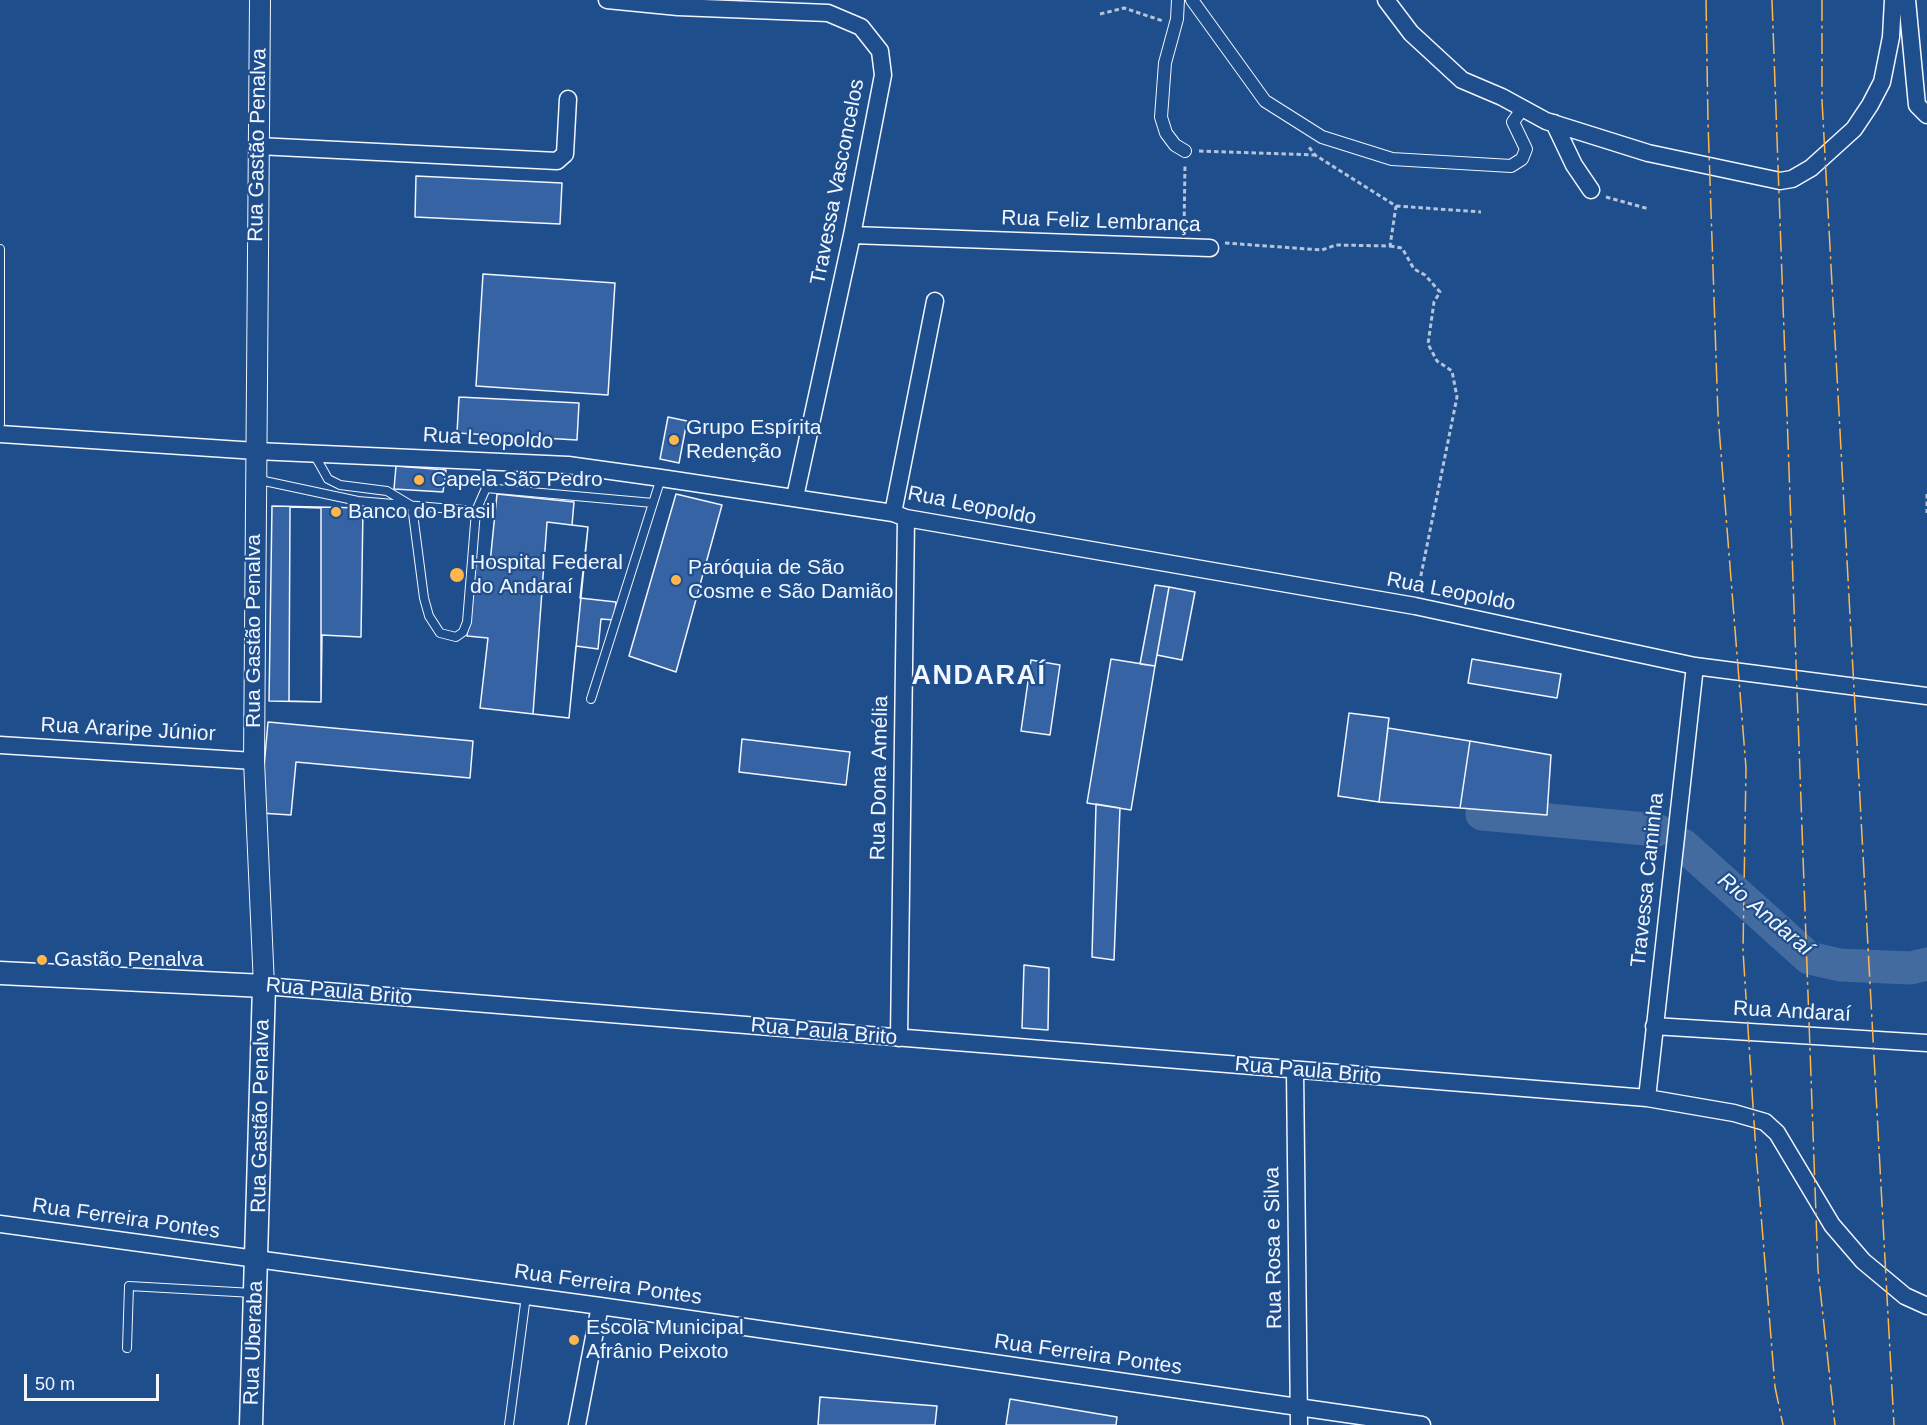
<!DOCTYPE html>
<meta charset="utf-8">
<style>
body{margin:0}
#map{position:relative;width:1927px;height:1425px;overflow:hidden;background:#1f4e8c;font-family:Helvetica,sans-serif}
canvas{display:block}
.scale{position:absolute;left:24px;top:1374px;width:135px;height:27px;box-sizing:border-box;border:3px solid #f2f6ff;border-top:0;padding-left:8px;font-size:18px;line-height:21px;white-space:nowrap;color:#f2f6ff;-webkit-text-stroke:4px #1f4e8c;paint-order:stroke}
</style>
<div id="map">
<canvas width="1927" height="1425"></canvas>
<div class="scale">50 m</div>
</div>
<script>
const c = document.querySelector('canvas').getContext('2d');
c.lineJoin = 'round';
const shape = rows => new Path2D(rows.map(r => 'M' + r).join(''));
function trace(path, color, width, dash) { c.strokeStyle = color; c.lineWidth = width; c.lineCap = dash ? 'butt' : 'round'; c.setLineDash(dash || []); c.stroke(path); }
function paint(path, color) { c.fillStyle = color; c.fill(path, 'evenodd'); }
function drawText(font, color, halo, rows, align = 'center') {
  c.font = font + ' Helvetica,sans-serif'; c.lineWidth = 4.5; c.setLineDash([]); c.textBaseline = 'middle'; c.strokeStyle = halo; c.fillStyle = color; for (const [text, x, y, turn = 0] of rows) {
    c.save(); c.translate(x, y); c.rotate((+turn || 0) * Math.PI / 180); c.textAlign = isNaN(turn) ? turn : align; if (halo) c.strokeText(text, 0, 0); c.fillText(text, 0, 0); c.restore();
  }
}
const river = shape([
 [1482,814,1657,830],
 [1683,845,1809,958,1840,965,1911,968,1927,964]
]);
const building = shape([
 [416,176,562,183,560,224,415,217,416,176],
 [483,274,615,283,608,395,476,386,483,274],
 [459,397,579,403,577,440,457,433,459,397],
 [668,417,687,421,679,463,660,459,668,417],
 [396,466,446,470,443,492,394,489,396,466],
 [497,494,574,502,572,525,588,527,580,598,616,602,614,620,601,619,598,649,576,646,569,718,480,708,488,638,467,636,475,561,490,563,497,494],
 [676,494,722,505,676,672,629,656,676,494],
 [272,506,363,508,361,637,322,635,321,702,269,701,272,506],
 [290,507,321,508,321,702,289,701,290,507],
 [547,522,588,527,569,718,533,714,547,522],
 [1155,585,1169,587,1155,666,1140,664,1155,585],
 [1169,587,1195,592,1182,660,1157,655,1169,587],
 [1111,659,1155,666,1131,810,1087,803,1111,659],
 [1472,659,1561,674,1557,698,1468,683,1472,659],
 [1031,660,1060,665,1050,735,1021,731,1031,660],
 [1349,713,1389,718,1379,802,1338,796,1349,713],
 [268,722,473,741,470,778,296,762,291,815,260,813,268,722],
 [1388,728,1470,741,1460,808,1379,802,1388,728],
 [742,739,850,752,846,785,739,772,742,739],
 [1470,741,1551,755,1547,815,1460,808,1470,741],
 [1096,804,1120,808,1114,960,1092,957,1096,804],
 [1024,965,1049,968,1048,1030,1022,1028,1024,965],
 [820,1397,937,1406,935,1425,818,1425,820,1397],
 [1010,1399,1117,1417,1116,1425,1006,1425,1010,1399]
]);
const path = shape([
 [1100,14,1124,8,1163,21],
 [1199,151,1315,155],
 [1606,197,1649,209],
 [1396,206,1481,212],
 [1184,231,1185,165],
 [1225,243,1322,250,1336,245,1390,246,1396,206,1315,155,1309,147],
 [1390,246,1402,248,1414,269,1425,275,1440,292,1434,302,1428,344,1437,361,1452,371,1457,397,1418,590],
 [1927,494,1927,513]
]);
const service = shape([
 [0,424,0,249],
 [314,454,328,479,340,485,387,491,412,506,424,598,429,616,440,633,456,637,463,632,467,622,476,511,486,488,653,503],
 [255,479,358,501,476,511],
 [591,699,661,478],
 [127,1348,129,1286,253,1293],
 [509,1425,526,1296]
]);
const pedestrian = shape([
 [1178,0,1177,19,1165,63,1161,117,1166,133,1175,145,1185,151],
 [1192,0,1265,101,1322,137,1392,159,1511,166,1522,159,1526,149,1513,122,1523,108]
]);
const minor = shape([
 [607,0,678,7,828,13,861,27,880,51,883,75,852,235,795,497],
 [1386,0,1411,33,1462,80,1502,97,1546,121,1648,153,1780,181,1792,179,1811,168,1854,129,1870,105,1882,82,1891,37,1893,0],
 [1907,0,1917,105,1927,115],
 [1554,123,1574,165,1591,190],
 [258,146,557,161,565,154,568,99],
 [852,235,1210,248],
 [0,434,256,451,568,465,661,478,893,513,906,518,1415,606,1695,666,1927,696],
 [893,513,935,301],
 [0,745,254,761],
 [264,986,1647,1098,1734,1113,1765,1122,1777,1133,1832,1225,1863,1261,1905,1296,1927,1306],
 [1654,1026,1927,1043],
 [899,1038,906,518],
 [1295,1070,1299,1425],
 [1647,1098,1695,666],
 [0,1224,600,1306,1422,1425],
 [577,1425,600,1306]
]);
const tertiary = shape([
 [260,0,254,761,264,986]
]);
const secondary = shape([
 [0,973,264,986,251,1425]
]);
const power = shape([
 [1706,0,1708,122,1718,415,1746,768,1743,951,1756,1152,1775,1387,1783,1425],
 [1772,0,1818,1270,1835,1425],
 [1822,0,1822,100,1894,1425]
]);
const markers = [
 [674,440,6,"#ffb74d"],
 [419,480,6,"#ffb74d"],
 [336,512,6,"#ffb74d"],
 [457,575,8,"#ffb74d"],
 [676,580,6,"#ffb74d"],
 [42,960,6,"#ffb74d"],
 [574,1340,6,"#ffb74d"]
];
const streetNames = [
 ["Rua Gastão Penalva",258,145,-89],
 ["Travessa Vasconcelos",838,182,-79],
 ["Rua Feliz Lembrança",1101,222,2],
 ["Rua Leopoldo",488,439,3],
 ["Rua Leopoldo",972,506,11],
 ["Rua Leopoldo",1451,592,11],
 ["Rua Gastão Penalva",254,631,-90],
 ["Rua Araripe Júnior",128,730,3],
 ["Rua Dona Amélia",880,778,-89],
 ["Travessa Caminha",1648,880,-84],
 ["Rua Paula Brito",339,992,5],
 ["Rua Andaraí",1792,1012,3],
 ["Rua Paula Brito",824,1032,5],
 ["Rua Paula Brito",1308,1071,5],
 ["Rua Gastão Penalva",261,1116,-89],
 ["Rua Ferreira Pontes",126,1219,8],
 ["Rua Rosa e Silva",1274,1248,-91],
 ["Rua Ferreira Pontes",608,1285,8],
 ["Rua Uberaba",254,1343,-88],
 ["Rua Ferreira Pontes",1088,1355,8]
];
const poiNames = [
 ["Grupo Espírita",686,428],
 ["Redenção",686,452],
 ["Capela São Pedro",431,480],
 ["Banco do Brasil",348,512],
 ["Hospital Federal",470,563],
 ["do Andaraí",470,587],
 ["Paróquia de São",688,568],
 ["Cosme e São Damião",688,592],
 ["Gastão Penalva",54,960],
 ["Escola Municipal",586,1328],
 ["Afrânio Peixoto",586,1352]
];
const waterNames = [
 ["Rio Andaraí",1765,915,40]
];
const districtNames = [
 ["ANDARAÍ",979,677]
];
trace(river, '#446ba0', 33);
paint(building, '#3563a3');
trace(building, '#f2f6ff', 1.5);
trace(service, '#f2f6ff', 10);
trace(pedestrian, '#f2f6ff', 14);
trace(minor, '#f2f6ff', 19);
trace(tertiary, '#f2f6ff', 22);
trace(secondary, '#f2f6ff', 25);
trace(path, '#b3c4dc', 3, [4.5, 3]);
trace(service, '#1f4e8c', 8);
trace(pedestrian, '#1f4e8c', 12);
trace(minor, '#1f4e8c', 16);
trace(tertiary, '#1f4e8c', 20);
trace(secondary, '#1f4e8c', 22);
trace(power, '#ffb74d', 1.5, [21, 4.5, 3, 4.5]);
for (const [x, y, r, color] of markers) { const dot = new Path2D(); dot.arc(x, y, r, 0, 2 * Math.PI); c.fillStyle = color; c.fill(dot); trace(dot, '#1f4e8c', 2); }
drawText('21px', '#f2f6ff', '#1f4e8c', streetNames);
drawText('21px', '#f2f6ff', '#1f4e8c', poiNames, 'left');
drawText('italic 22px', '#f2f6ff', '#1f4e8c', waterNames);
c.letterSpacing = '1.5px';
drawText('bold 27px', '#f2f6ff', '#1f4e8c', districtNames);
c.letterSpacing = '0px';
</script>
